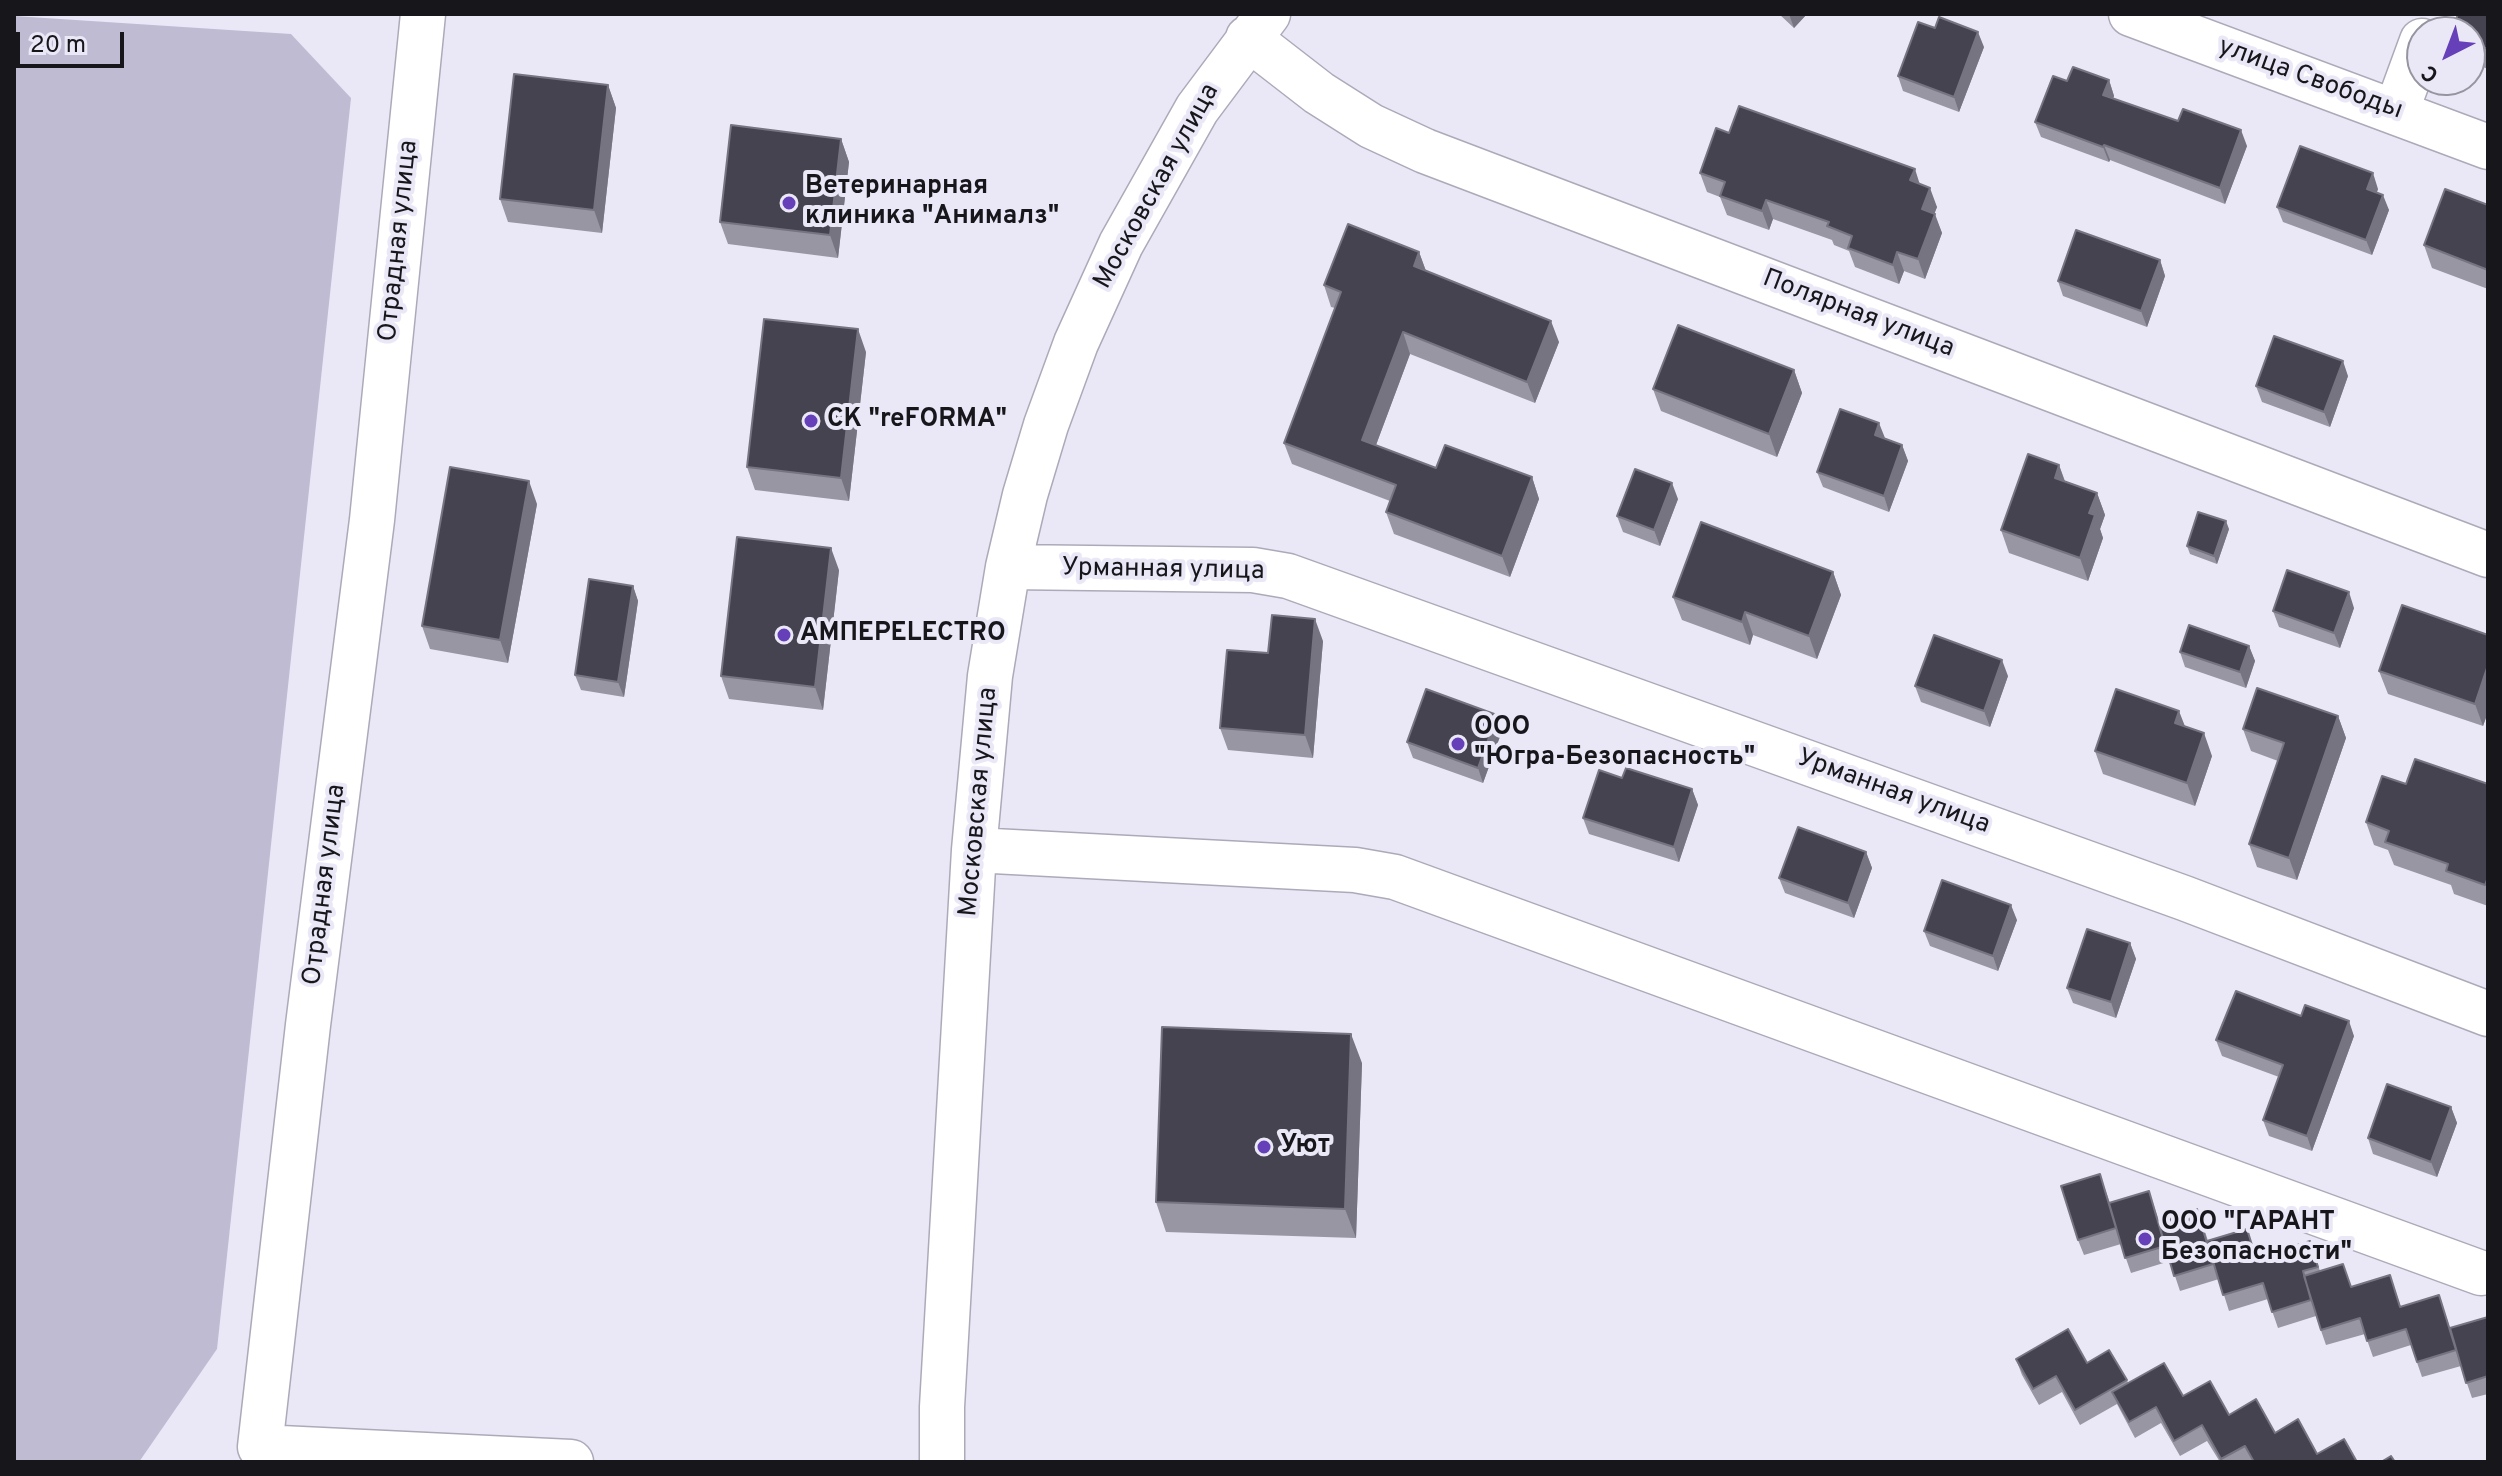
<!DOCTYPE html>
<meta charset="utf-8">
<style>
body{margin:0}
#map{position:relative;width:2502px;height:1476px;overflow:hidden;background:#eae8f7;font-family:Overpass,sans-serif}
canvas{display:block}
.frame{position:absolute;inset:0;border:16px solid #16161b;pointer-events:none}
.north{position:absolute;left:2406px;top:16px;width:80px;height:80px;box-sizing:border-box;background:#eae8f7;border:2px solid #95949f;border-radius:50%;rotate:222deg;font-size:22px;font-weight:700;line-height:32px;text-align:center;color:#16161b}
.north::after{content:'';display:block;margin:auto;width:28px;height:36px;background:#6540b8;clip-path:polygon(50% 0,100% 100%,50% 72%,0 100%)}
.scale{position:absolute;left:16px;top:32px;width:108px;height:36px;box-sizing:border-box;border:4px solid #16161b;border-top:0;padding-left:10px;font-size:24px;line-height:28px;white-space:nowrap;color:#16161b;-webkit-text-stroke:6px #eae8f7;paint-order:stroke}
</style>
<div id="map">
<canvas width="2502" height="1476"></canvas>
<div class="frame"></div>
<div class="north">С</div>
<div class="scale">20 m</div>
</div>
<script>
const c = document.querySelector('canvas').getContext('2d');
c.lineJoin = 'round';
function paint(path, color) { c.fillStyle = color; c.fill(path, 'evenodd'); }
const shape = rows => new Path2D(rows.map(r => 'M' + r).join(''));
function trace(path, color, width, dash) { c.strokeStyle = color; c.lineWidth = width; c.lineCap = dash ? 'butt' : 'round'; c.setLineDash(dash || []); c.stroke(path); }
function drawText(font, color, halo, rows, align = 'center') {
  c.font = font + ' Overpass,sans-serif'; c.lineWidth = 8; c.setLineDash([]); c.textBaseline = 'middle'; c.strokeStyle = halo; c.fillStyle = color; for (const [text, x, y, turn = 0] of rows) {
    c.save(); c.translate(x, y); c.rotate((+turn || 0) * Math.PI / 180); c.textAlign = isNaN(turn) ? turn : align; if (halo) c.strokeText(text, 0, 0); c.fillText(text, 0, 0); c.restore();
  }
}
const green = shape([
 [14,16,291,34,351,98,217,1349,139,1462,14,1462]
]);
const minor = shape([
 [423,14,372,520,308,1025,260,1447,571,1462],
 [2131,14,2488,147],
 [1248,38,1319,93,1371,126,1425,151,2488,555],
 [2396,112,2422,41],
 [1008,567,1253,570,1288,576,2184,898,2488,1014],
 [974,850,1355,870,1395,877,2481,1273],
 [942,1462,942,1407,974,850,990,676,1008,567,1025,495,1046,425,1076,343,1121,244,1197,109,1268,14]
]);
const wall = shape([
 [1779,14,1807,14,1794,28],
 [2488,14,2488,69,2470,62,2470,32],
 [1984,47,1959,112,1903,91,1898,76],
 [2109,80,2114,96,2113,98,2247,146,2225,204,2110,160,2109,162,2041,137,2035,122,2067,81],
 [608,85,616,108,602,233,508,222,500,199],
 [1729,133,1920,184,1937,207,1934,214,1942,233,1925,279,1904,271,1899,284,1855,267,1849,251,1834,245,1832,240,1773,219,1769,230,1727,215,1720,197,1707,192,1700,173],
 [841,139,849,162,838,258,728,244,720,222],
 [2378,189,2377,192,2389,210,2372,255,2283,222,2277,207],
 [2488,205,2488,289,2432,268,2424,245],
 [1419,252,1426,271,1559,342,1535,403,1410,354,1376,445,1436,468,1532,477,1539,499,1510,577,1394,534,1386,512,1390,501,1292,464,1284,443,1335,308,1331,307,1324,285],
 [2160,260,2165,276,2147,327,2063,296,2058,281],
 [866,352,849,501,755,490,747,467],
 [1794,370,1802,393,1777,457,1661,411,1653,389],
 [2348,376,2330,427,2262,402,2256,386],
 [1902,445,1908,461,1889,512,1823,487,1817,472],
 [2059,465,2065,481,2097,493,2105,515,2100,529,2103,538,2088,581,2009,553,2001,530],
 [1678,499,1660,546,1623,532,1617,516],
 [537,504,508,663,430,649,422,626],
 [2229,529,2217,564,2190,554,2187,546],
 [839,570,823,710,729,699,721,676],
 [1833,572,1841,595,1817,659,1753,635,1750,645,1682,620,1673,597],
 [633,586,638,601,624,697,581,690,575,675],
 [2354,608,2340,648,2279,627,2273,611],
 [2488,635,2488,712,2483,726,2388,694,2379,671],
 [1323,641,1313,758,1228,750,1220,728,1268,653],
 [2249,646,2255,661,2246,688,2185,667,2180,652],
 [2008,676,1990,727,1921,702,1915,686],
 [1497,715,1502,731,1483,783,1413,758,1407,742],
 [2338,716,2346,738,2297,880,2257,867,2249,844,2278,761,2251,751,2243,729],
 [2095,751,2212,756,2195,806,2103,774],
 [1622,778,1692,789,1698,805,1679,862,1589,834,1583,818],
 [2406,784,2488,784,2488,906,2454,894,2451,885,2394,865,2388,850,2374,845,2366,822],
 [1866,852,1872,868,1854,918,1785,893,1779,878],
 [2017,920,1998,971,1930,946,1924,931],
 [2130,943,2136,959,2116,1018,2073,1003,2067,988],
 [2354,1036,2312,1151,2269,1136,2263,1120,2279,1077,2222,1056,2216,1040],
 [1362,1063,1356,1238,1166,1232,1156,1202],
 [2451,1107,2457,1123,2437,1177,2373,1154,2368,1138],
 [2105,1189,2110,1203,2149,1191,2159,1221,2203,1225,2208,1241,2256,1257,2310,1241,2320,1271,2351,1287,2390,1275,2401,1307,2439,1295,2450,1328,2488,1317,2488,1394,2472,1398,2461,1366,2422,1377,2411,1345,2373,1357,2365,1334,2326,1345,2316,1316,2278,1328,2268,1299,2229,1311,2219,1279,2180,1291,2170,1261,2131,1273,2121,1244,2084,1255,2078,1240],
 [2016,1359,2087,1363,2127,1380,2128,1383,2183,1396,2275,1433,2317,1454,2357,1462,2220,1462,2207,1441,2180,1456,2161,1423,2135,1438,2117,1404,2080,1425,2062,1392,2039,1405,2022,1375]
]);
const shadedWall = shape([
 [1789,14,1807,14,1794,28],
 [1978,32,1984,47,1959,112,1954,97],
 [2109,80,2114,96,2109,110,2103,95],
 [608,85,616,108,602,233,594,210],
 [2241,130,2247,146,2225,204,2220,188],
 [841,139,849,162,838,258,830,235],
 [2104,145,2110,160,2109,162,2103,147],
 [1915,169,1921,188,1910,180],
 [2373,173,2378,189,2372,204,2367,189],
 [1930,188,1937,207,1929,228,1922,209],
 [2383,195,2389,210,2372,255,2366,240],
 [1766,200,1773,219,1769,230,1762,211],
 [1935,214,1942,233,1925,279,1918,259],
 [1419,252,1427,274,1414,266],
 [1897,252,1904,271,1899,284,1893,265],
 [2160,260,2165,276,2147,327,2141,311],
 [1551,321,1559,342,1535,403,1527,382],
 [858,329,866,352,849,501,841,478],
 [1403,332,1410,354,1370,461,1362,440],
 [2343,361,2348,376,2330,427,2324,412],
 [1794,370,1802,393,1777,457,1769,434],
 [1879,423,1885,438,1875,435],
 [1902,445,1908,461,1889,512,1884,496],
 [2059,465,2067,488,2055,478],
 [1532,477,1539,499,1510,577,1502,556],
 [529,481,537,504,508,663,500,640],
 [1672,483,1678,499,1660,546,1654,530],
 [2097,493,2105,515,2100,529,2103,538,2088,581,2080,558,2089,513],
 [2226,521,2229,529,2217,564,2214,556],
 [831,548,839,570,823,710,815,687],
 [1833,572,1841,595,1817,659,1809,636],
 [633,586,638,601,624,697,618,682],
 [2349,592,2354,608,2340,648,2334,633],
 [1745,612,1753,635,1750,645,1742,622],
 [1315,619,1323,641,1313,758,1305,735],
 [2249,646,2255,661,2246,688,2240,672],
 [2002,660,2008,676,1990,727,1984,711],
 [2488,665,2488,712,2483,726,2475,704],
 [2179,711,2188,734,2175,723],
 [1497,715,1502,731,1483,783,1478,768],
 [2338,716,2346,738,2297,880,2289,858],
 [2204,733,2212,756,2195,806,2187,783],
 [1692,789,1698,805,1679,862,1674,847],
 [1866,852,1872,868,1854,918,1848,903],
 [2011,905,2017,920,1998,971,1993,956],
 [2130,943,2136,959,2116,1018,2111,1002],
 [2349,1021,2354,1036,2312,1151,2307,1136],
 [1351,1034,1362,1063,1356,1238,1345,1209],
 [2451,1107,2457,1123,2437,1177,2431,1162]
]);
const building = shape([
 [2458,14,2488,14,2488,49,2470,42,2470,32,2452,32,2458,14],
 [1939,17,1978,32,1954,97,1898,76,1918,22,1935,28,1939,17],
 [2073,67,2109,80,2103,95,2178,121,2183,109,2241,130,2220,188,2104,145,2103,147,2035,122,2053,76,2067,81,2073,67],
 [514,74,608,85,594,210,500,199,514,74],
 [1739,106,1915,169,1910,180,1930,188,1922,209,1935,214,1918,259,1897,252,1893,265,1848,248,1852,236,1827,226,1829,222,1766,200,1762,211,1720,196,1725,182,1700,173,1716,128,1729,133,1739,106],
 [731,125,841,139,830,235,720,222,731,125],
 [2300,146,2373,173,2367,189,2383,195,2366,240,2277,207,2300,146],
 [2445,189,2488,205,2488,270,2424,245,2445,189],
 [1348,224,1419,252,1414,266,1551,321,1527,382,1403,332,1362,440,1436,468,1445,445,1532,477,1502,556,1386,512,1396,485,1284,443,1341,292,1324,285,1348,224],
 [2076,230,2160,260,2141,311,2058,281,2076,230],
 [764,319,858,329,841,478,747,467,764,319],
 [1678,325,1794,370,1769,434,1653,389,1678,325],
 [2274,336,2343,361,2324,412,2256,386,2274,336],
 [1840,409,1879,423,1875,435,1902,445,1884,496,1817,472,1840,409],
 [2028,454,2059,465,2055,478,2097,493,2089,513,2095,515,2080,558,2001,530,2028,454],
 [450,467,529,481,500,640,422,626,450,467],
 [1635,469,1672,483,1654,530,1617,516,1635,469],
 [2198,512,2226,521,2214,556,2187,546,2198,512],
 [1701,522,1833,572,1809,636,1745,612,1742,622,1673,597,1701,522],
 [737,537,831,548,815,687,721,676,737,537],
 [2287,570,2349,592,2334,633,2273,611,2287,570],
 [589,579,633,586,618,682,575,675,589,579],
 [2402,605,2488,635,2488,665,2475,704,2379,671,2402,605],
 [1272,615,1315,619,1305,735,1220,728,1227,650,1268,653,1272,615],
 [2189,625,2249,646,2240,672,2180,652,2189,625],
 [1934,635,2002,660,1984,711,1915,686,1934,635],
 [2257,688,2338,716,2289,858,2249,844,2284,743,2243,729,2257,688],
 [1426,689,1497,715,1478,768,1407,742,1426,689],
 [2116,689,2179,711,2175,723,2204,733,2187,783,2095,751,2116,689],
 [2415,759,2488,784,2488,877,2485,885,2446,871,2448,864,2385,842,2389,831,2366,822,2382,776,2406,784,2415,759],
 [1626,768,1692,789,1674,847,1583,818,1599,770,1622,778,1626,768],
 [1798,827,1866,852,1848,903,1779,878,1798,827],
 [1942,880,2011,905,1993,956,1924,931,1942,880],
 [2087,929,2130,943,2111,1002,2067,988,2087,929],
 [2236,991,2301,1016,2305,1005,2349,1021,2307,1136,2263,1120,2283,1065,2216,1040,2236,991],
 [1162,1027,1351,1034,1345,1209,1156,1202,1162,1027],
 [2387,1084,2451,1107,2431,1162,2368,1138,2387,1084],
 [2100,1174,2116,1228,2078,1240,2061,1186,2100,1174],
 [2149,1191,2165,1246,2125,1258,2109,1203,2149,1191],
 [2197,1209,2213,1264,2174,1276,2158,1221,2197,1209],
 [2247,1229,2256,1258,2310,1241,2318,1267,2303,1271,2311,1300,2272,1312,2263,1283,2223,1295,2207,1241,2247,1229],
 [2343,1264,2351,1287,2390,1275,2400,1307,2439,1295,2456,1350,2417,1362,2406,1329,2367,1341,2360,1318,2321,1330,2304,1276,2343,1264],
 [2488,1317,2488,1376,2466,1383,2450,1328,2488,1317],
 [2068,1329,2087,1363,2109,1350,2127,1380,2075,1410,2056,1376,2033,1389,2016,1359,2068,1329],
 [2164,1363,2183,1396,2210,1381,2229,1415,2256,1399,2275,1433,2298,1419,2317,1454,2344,1439,2357,1462,2254,1462,2245,1446,2221,1459,2202,1425,2174,1441,2156,1407,2129,1422,2112,1392,2164,1363],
 [2391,1456,2395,1462,2381,1462,2391,1456]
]);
const markers = [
 [789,203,8,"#6540b8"],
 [811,421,8,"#6540b8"],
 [784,635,8,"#6540b8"],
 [1458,744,8,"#6540b8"],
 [1264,1147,8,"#6540b8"],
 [2145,1239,8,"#6540b8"]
];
const streetNames = [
 ["улица Свободы",2310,80,20],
 ["Московская улица",1158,187,-61],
 ["Отрадная улица",400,241,-84],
 ["Полярная улица",1858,315,21],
 ["Урманная улица",1163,571,1],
 ["Урманная улица",1893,793,20],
 ["Московская улица",980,802,-85],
 ["Отрадная улица",326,885,-83]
];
const poiNames = [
 ["Ветеринарная",805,188],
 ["клиника \"Анималз\"",805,218],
 ["СК \"reFORMA\"",827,421],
 ["АМПЕРELECTRO",800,635],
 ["ООО",1474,729],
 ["\"Югра-Безопасность\"",1474,759],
 ["Уют",1280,1147],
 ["ООО \"ГАРАНТ",2161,1224],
 ["Безопасности\"",2161,1254]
];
paint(green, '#bfbbd3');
trace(minor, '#acaab8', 47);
trace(minor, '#fff', 44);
paint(wall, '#9896a3');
paint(shadedWall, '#767481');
paint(building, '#45434f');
trace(building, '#767481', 2);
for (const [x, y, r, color] of markers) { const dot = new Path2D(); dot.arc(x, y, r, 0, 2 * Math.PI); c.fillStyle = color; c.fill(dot); trace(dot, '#eae8f7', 3); }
drawText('26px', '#16161b', '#eae8f7', streetNames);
drawText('bold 26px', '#16161b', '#eae8f7', poiNames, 'left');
</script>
